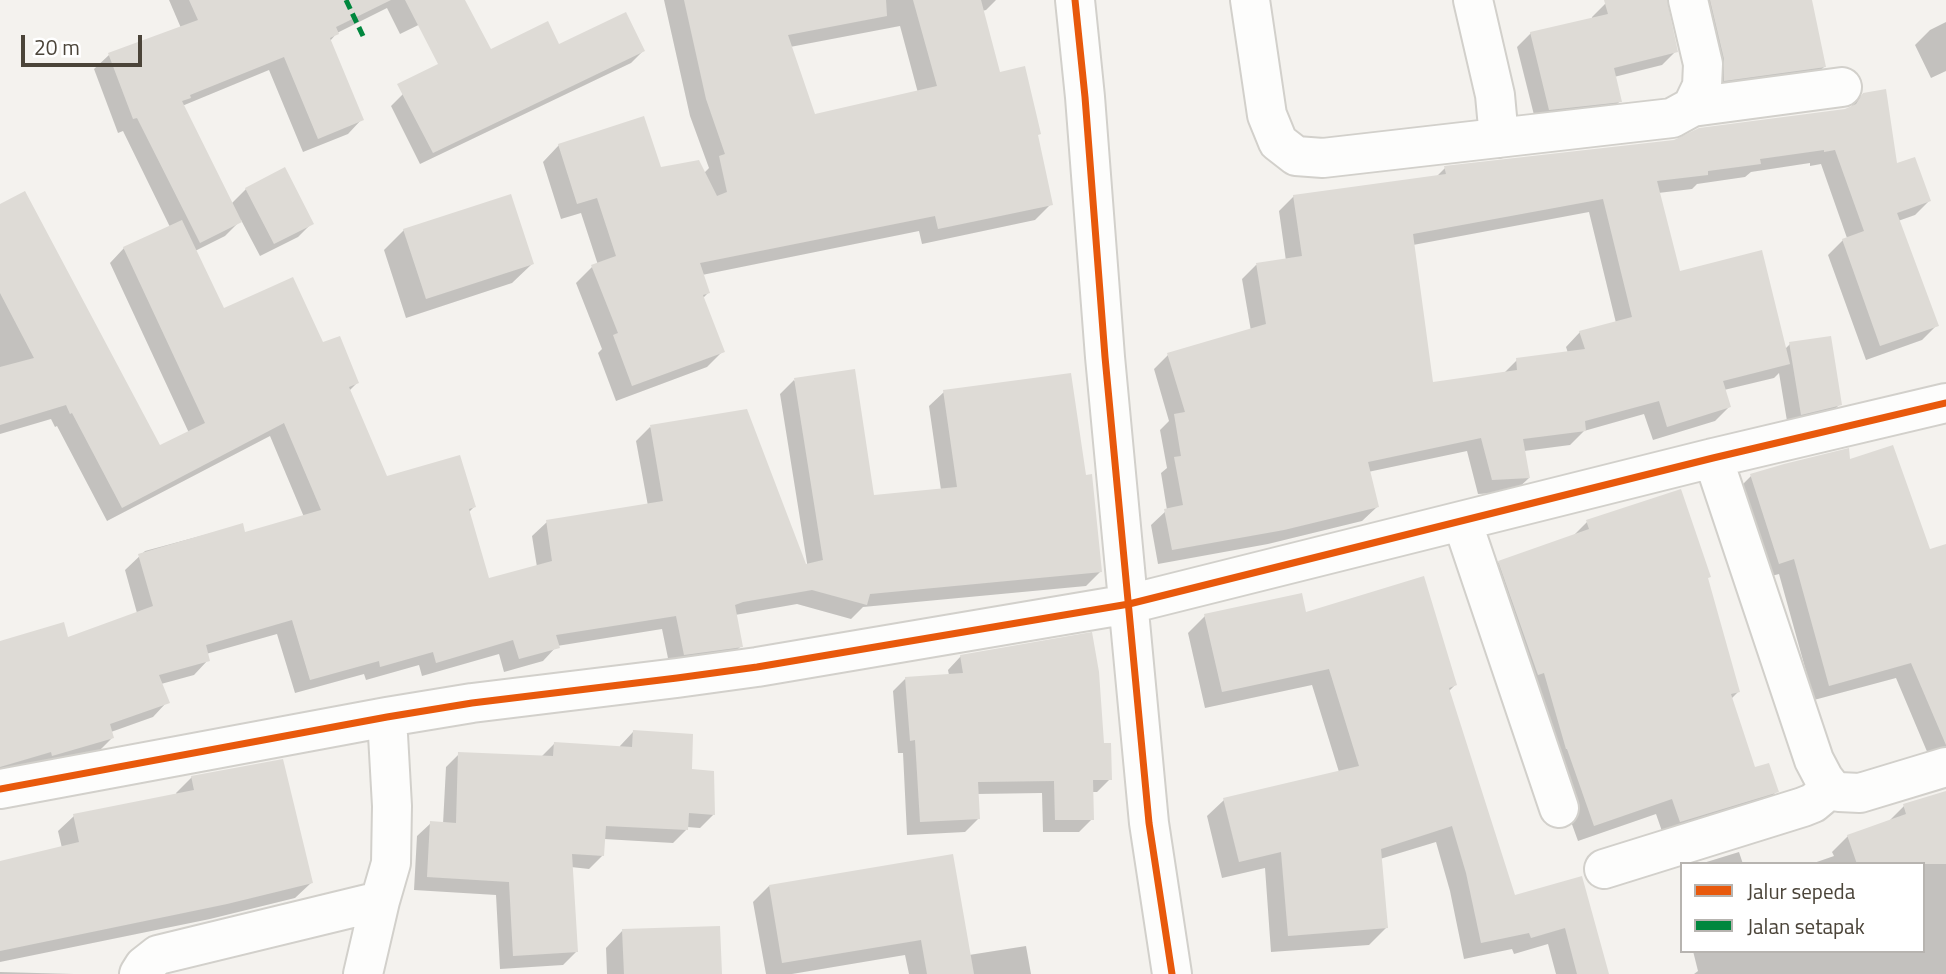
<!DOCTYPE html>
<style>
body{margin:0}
#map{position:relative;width:1946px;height:974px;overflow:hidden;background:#f4f2ee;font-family:"Titillium Web",sans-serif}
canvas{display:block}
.legend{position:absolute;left:1680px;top:862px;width:245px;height:91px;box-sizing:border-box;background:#fff;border:2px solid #b7b4b0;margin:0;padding:9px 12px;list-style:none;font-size:21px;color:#4b4439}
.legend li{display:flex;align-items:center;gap:14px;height:35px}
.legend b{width:35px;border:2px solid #b7b4b0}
.scale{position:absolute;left:21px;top:35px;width:121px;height:32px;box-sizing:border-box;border:4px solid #4b4439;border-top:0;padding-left:9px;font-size:21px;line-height:24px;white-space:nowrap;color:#4b4439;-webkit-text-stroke:5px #fff;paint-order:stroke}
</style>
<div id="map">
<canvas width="1946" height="974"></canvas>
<ul class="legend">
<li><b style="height:9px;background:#e8590c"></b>Jalur sepeda</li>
<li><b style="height:9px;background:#00873e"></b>Jalan setapak</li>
</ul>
<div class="scale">20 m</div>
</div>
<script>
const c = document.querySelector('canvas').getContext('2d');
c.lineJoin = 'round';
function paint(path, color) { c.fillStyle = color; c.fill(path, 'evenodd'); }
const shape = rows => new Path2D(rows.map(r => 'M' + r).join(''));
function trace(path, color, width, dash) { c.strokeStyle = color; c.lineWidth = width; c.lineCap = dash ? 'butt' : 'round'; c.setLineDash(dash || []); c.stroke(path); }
const shadow = shape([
 [169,0,457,0,447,11,400,34,387,8,337,33,330,41,362,119,348,134,303,152,269,70,182,106,231,204,246,189,284,170,312,223,298,237,260,256,241,220,225,236,195,251,223,310,322,345,357,383,349,391,386,478,474,507,468,513,487,580,537,567,532,536,547,522,648,506,636,441,650,427,808,569,780,394,794,380,873,497,941,490,929,406,944,392,1100,572,1086,586,863,607,851,619,797,604,735,615,741,646,726,661,670,668,662,629,557,646,543,661,504,672,499,654,422,676,419,665,366,680,364,674,295,693,277,634,206,654,208,660,194,675,161,684,167,702,153,717,111,732,112,738,98,752,0,776,0,643,67,639,137,613,125,570,145,551,241,525,244,535,304,517,270,436,107,521,57,426,55,427,51,419,0,434,0,206,159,448,189,433,110,263,124,248,170,227,123,131,118,133,94,69,109,55,181,28],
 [664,0,996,0,986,10,982,11,999,74,1036,137,1051,204,1035,220,922,244,919,231,702,275,708,293,703,298,723,351,707,367,616,401,598,353,602,349,576,283,592,267,598,265,581,213,561,219,543,162,559,145,660,169,704,173,709,168,690,116],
 [900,26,918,93,814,116,790,47],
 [1619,0,1665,0,1676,51,1662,65,1614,77,1620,101,1607,115,1536,123,1517,47,1531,33,1592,19,1592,17,1605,4],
 [1691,0,1810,0,1824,67,1810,80,1711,93],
 [1946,22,1946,71,1931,78,1915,45,1930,30],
 [558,46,643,51,631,63,420,164,391,106,403,94],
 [1863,94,1896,165,1929,201,1915,215,1898,221,1937,325,1922,340,1866,360,1828,255,1843,240,1847,238,1821,164,1810,166,1810,163,1751,172,1745,177,1697,184,1692,189,1658,193,1679,273,1785,349,1790,344,1840,404,1826,418,1788,427,1779,373,1774,378,1724,390,1729,407,1715,421,1653,440,1644,414,1584,431,1570,445,1524,451,1529,478,1514,492,1478,494,1467,451,1368,472,1377,507,1362,521,1268,544,1158,564,1151,525,1167,510,1161,473,1167,468,1160,430,1169,421,1154,369,1168,355,1251,331,1242,279,1256,265,1286,261,1279,211,1294,196,1435,178,1445,168,1675,141,1849,109],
 [1589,212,1616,323,1580,332,1566,347,1568,353,1517,360,1503,374,1432,384,1413,245],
 [404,230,532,264,512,283,406,318,384,250],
 [1849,462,1929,552,1946,546,1946,767,1931,761,1896,678,1814,700,1779,574,1764,578,1736,491,1751,476],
 [1587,522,1707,578,1738,692,1731,699,1754,770,1777,791,1761,807,1664,837,1656,814,1578,841,1483,578,1499,562,1572,537],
 [1305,614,1455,685,1449,691,1513,897,1581,878,1607,974,1556,974,1548,944,1514,954,1512,949,1464,959,1450,891,1436,842,1380,859,1386,928,1369,945,1271,952,1265,868,1222,878,1207,816,1224,800,1339,772,1312,685,1205,708,1188,633,1205,616],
 [961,656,1102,745,1110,779,1097,792,1092,792,1092,819,1079,832,1043,832,1042,793,977,794,978,819,965,832,907,835,903,753,898,753,893,691,906,678,949,675,948,670],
 [633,732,690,771,714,814,700,828,687,827,687,829,673,843,604,839,603,855,589,869,571,867,577,951,563,965,500,969,496,895,414,890,417,836,431,823,443,824,446,767,459,754,541,757,554,744,620,748,620,746],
 [192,777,311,883,295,898,210,919,0,962,0,871,62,848,58,831,74,816,177,795,176,793],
 [1946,793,1946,974,1694,974,1698,971,1693,951,1923,951,1923,864,1811,864,1834,856,1832,852,1848,836,1889,821,1904,806],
 [1739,852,1743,864,1700,864],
 [769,886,969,955,1026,946,1031,974,909,974,905,955,792,974,766,974,753,902],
 [623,930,721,974,607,974,606,948],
 [0,972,74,974,0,974]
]);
const building = shape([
 [189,0,391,0,336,27,339,34,330,38,364,120,318,139,284,57,190,95,191,98,182,101,242,222,200,243,137,118,133,119,108,53,198,20],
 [405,0,465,0,491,49,548,21,559,44,626,12,645,51,433,153,397,84,438,64],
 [684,0,886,0,887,16,788,35,815,114,937,86,913,0,981,0,1000,72,1025,66,1041,134,1038,135,1053,205,938,229,935,216,700,263,710,293,703,295,725,352,632,386,613,335,618,333,591,265,616,256,597,198,577,204,558,144,644,116,661,167,699,160,717,196,727,192,719,156,725,154,706,99],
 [1604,0,1667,0,1678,52,1614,68,1622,102,1549,110,1530,32,1608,14],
 [1710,0,1812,0,1826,67,1724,81,1724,59],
 [1886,89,1897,163,1915,157,1931,201,1897,213,1939,326,1880,346,1842,239,1864,231,1835,150,1824,152,1824,150,1760,159,1761,164,1708,171,1708,175,1657,181,1680,271,1762,250,1790,364,1723,381,1731,407,1667,427,1659,401,1585,421,1586,431,1523,439,1530,478,1492,480,1481,438,1368,462,1379,507,1284,530,1172,550,1164,509,1183,505,1174,457,1181,456,1174,414,1185,412,1167,353,1266,324,1256,263,1302,256,1293,195,1446,174,1444,166,1674,140,1699,128,1845,109,1856,104,1863,93],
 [1603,199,1632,317,1579,331,1585,349,1516,358,1517,370,1433,382,1413,234],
 [285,167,314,224,274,244,245,188],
 [25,191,160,445,205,423,123,247,182,220,224,308,293,277,323,342,340,336,359,383,349,387,387,476,460,455,476,507,469,509,489,578,552,561,546,520,663,501,650,425,747,409,806,564,823,560,794,378,855,369,874,495,957,487,943,390,1071,373,1086,475,1092,474,1102,572,870,594,867,605,812,590,743,602,735,605,743,647,684,655,676,616,556,635,560,648,519,659,513,640,436,663,433,652,380,667,379,661,310,680,292,620,206,645,210,661,159,675,170,703,110,724,114,738,52,756,51,752,0,767,0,641,64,622,68,637,153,606,138,554,243,523,245,532,321,510,284,423,122,508,72,413,70,414,66,405,0,425,0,367,34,358,0,293,0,204],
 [511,194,534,264,426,299,403,229],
 [1831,336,1842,405,1801,415,1789,342],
 [1893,445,1930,549,1946,544,1946,745,1911,663,1829,686,1794,559,1779,564,1750,474,1784,464,1849,448,1850,459],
 [1681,489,1711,577,1708,578,1740,692,1731,694,1755,767,1769,763,1779,792,1680,822,1672,799,1594,826,1567,749,1566,749,1544,673,1538,675,1498,561,1589,529,1586,520],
 [1424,576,1457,685,1449,688,1515,895,1582,876,1609,974,1577,974,1565,928,1531,938,1529,933,1481,943,1466,873,1452,826,1381,849,1388,928,1288,936,1281,852,1239,862,1223,798,1359,766,1329,669,1222,692,1204,614,1302,593,1306,612],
 [1092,632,1099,672,1104,743,1111,743,1112,780,1093,780,1094,820,1055,820,1054,781,978,782,980,819,920,822,915,740,910,741,905,677,963,673,960,655],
 [633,730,693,734,692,769,714,771,715,815,689,813,688,830,606,826,604,856,572,854,578,952,513,956,509,882,427,877,430,821,456,823,458,752,553,756,554,742,632,747],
 [283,759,313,883,227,904,0,951,0,861,79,842,73,814,194,790,191,776],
 [1946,791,1946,864,1857,864,1847,835,1906,814,1903,804],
 [953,854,974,974,927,974,921,940,782,963,769,885],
 [720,926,722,974,624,974,622,929]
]);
const minor = shape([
 [1075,0,1085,97,1105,357,1149,823,1172,974],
 [1250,0,1267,115,1278,142,1296,156,1323,158,1672,118,1692,107,1702,86,1703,64,1688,0],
 [1473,0,1495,95,1499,138],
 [1692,107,1842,87],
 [1713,458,1814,760,1824,779,1831,788,1839,792,1860,793,1946,767],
 [1462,521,1559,808],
 [0,789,387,717,472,703,677,678,757,667,1129,604,1713,458,1946,403],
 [1604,869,1803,807,1813,803,1831,788],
 [139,974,144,966,158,955,380,901],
 [363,974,380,901,391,863,392,806,387,717]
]);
const quiet = shape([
 [346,0,363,36]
]);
const cycleway = shape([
 [1075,0,1085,97,1105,357,1149,823,1172,974],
 [0,789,387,717,472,703,677,678,757,667,1129,604,1713,458,1946,403]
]);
paint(shadow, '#0003');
paint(building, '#dedbd6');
trace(minor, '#d2d0cb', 42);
trace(minor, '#fdfdfc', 38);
trace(quiet, '#00873e', 5, [10, 5]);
trace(cycleway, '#e8590c', 7);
</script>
